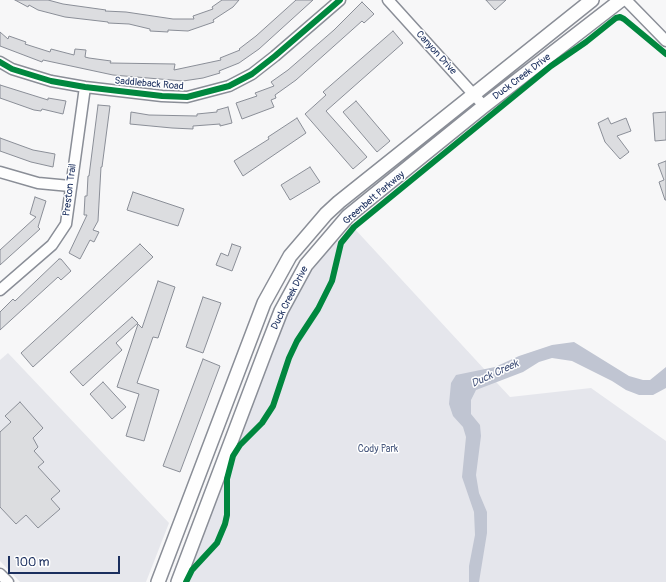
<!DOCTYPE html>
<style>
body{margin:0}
#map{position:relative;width:666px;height:582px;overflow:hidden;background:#f7f7f8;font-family:Pangolin,sans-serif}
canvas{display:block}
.scale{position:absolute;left:8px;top:556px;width:112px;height:18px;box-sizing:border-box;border:2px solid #1b2f5e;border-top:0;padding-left:5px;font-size:12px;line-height:14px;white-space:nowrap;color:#1b2f5e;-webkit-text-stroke:3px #fff;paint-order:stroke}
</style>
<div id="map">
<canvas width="666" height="582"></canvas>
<div class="scale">100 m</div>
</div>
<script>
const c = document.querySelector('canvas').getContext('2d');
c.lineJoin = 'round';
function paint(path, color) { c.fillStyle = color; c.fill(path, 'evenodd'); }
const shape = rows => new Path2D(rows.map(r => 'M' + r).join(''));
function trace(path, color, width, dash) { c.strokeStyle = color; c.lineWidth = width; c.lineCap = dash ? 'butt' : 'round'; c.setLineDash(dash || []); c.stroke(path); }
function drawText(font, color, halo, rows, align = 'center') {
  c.font = font + ' Pangolin,sans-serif'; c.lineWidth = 3; c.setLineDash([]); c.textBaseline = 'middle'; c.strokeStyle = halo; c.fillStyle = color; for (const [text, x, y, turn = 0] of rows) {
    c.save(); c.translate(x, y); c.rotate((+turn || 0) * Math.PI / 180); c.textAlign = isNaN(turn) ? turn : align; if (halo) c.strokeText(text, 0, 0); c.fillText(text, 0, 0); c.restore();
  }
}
const built = shape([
 [8,353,169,523,146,582,20,582,0,561,0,360]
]);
const green = shape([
 [353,227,510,397,591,388,666,441,666,582,183,582,208,524,271,353,285,320,310,273,331,247]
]);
const water = shape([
 [574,342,629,376,643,380,650,380,666,367,666,388,653,395,639,395,626,390,612,381,572,361,552,358,539,362,523,372,476,390,471,400,471,414,480,425,481,436,476,475,479,493,487,512,487,533,479,582,469,582,469,566,475,535,474,512,462,477,466,437,463,427,453,416,449,404,451,383,456,375,495,367,519,356,552,345]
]);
const building = shape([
 [15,0,48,0,63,4,106,10,105,11,126,12,173,19,194,19,193,16,213,9,212,7,222,0,239,0,233,7,213,20,214,22,188,31,168,30,168,32,150,31,150,29,129,24,108,23,108,22,65,17,38,10,29,5,28,7,15,0],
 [296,0,313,0,259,49,239,63,219,71,220,73,203,78,183,81,113,75,43,60,42,62,0,46,0,32,8,39,9,36,26,42,25,44,50,52,51,49,74,55,75,49,86,50,85,57,89,58,111,61,110,63,175,64,174,70,221,60,220,58,240,50,239,49,256,36,296,0],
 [486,0,506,0,495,10,486,0],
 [362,2,374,14,364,23,362,21,296,80,275,95,276,98,271,100,274,107,242,119,236,103,257,96,255,93,274,86,271,82,288,70,334,30,362,2],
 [393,31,403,43,326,111,367,157,353,169,305,114,326,95,323,92,393,31],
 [0,85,48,100,48,98,66,101,63,114,42,109,41,111,34,110,0,98,0,85],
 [356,101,390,141,377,152,343,112,356,101],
 [98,105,110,106,102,167,101,167,98,221,93,230,99,232,94,242,90,240,80,259,69,253,87,215,84,215,85,196,87,196,88,176,89,176,98,105],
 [228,107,232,123,220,126,220,124,193,126,193,129,172,128,130,124,131,112,149,115,197,116,197,114,217,112,217,110,228,107],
 [666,112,666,140,655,141,653,113,666,112],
 [297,118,306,133,243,176,234,161,269,139,268,137,297,118],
 [608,118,611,124,626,118,631,131,617,136,629,152,620,159,605,142,598,123,608,118],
 [0,138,33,150,55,154,53,167,31,162,0,151,0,138],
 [666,161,666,200,665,200,659,182,664,180,658,164,666,161],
 [310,167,320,182,290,200,281,185,310,167],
 [133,192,184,209,178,226,127,210,133,192],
 [35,197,46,201,38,227,40,229,0,265,0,250,36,217,30,214,35,197],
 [140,244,153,257,33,367,21,353,140,244],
 [232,244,241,247,232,271,216,265,221,253,228,256,232,244],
 [59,259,61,259,71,271,61,280,58,277,0,330,0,312,13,299,15,301,59,259],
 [158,281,175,287,158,338,153,337,137,383,159,390,144,441,126,436,139,394,117,387,138,324,142,328,158,281],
 [203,297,221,303,203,353,186,347,203,297],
 [132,317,138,323,116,343,122,350,83,386,70,372,132,317],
 [203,359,220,366,180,472,163,466,203,359],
 [103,382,126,407,112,419,90,394,103,382],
 [20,402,43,428,33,438,38,447,34,451,44,462,38,467,60,491,51,499,60,509,38,528,26,515,16,524,0,507,0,432,11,422,5,416,20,402]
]);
const minor = shape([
 [388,0,484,106],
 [626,0,666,41],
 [0,62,12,69,51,81,85,87,162,96,187,97,229,86,252,74,275,56,340,0],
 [0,172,38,183,70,186],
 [0,290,52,245,66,224,85,87],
 [0,574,8,582]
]);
const major = shape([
 [158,582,264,303,290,256,326,214,339,202,592,0],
 [178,582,265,352,281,311,306,265,348,216,484,106,621,0]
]);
const cycleway = shape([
 [0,62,12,69,51,81,85,87,162,96,187,97,229,86,252,74,275,56,340,0],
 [186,582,192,570,217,543,225,524,227,515,227,479,233,456,240,445,262,423,273,406,289,358,297,341,318,309,332,281,341,243,354,227,551,66,586,42,616,18,620,17,624,19,666,54]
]);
const streetNames = [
 ["Canyon Drive",436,53,48],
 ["Duck Creek Drive",522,77,-37],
 ["Saddleback Road",149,84,5],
 ["Preston Trail",70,190,-83],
 ["Greenbelt Parkway",374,198,-40],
 ["Duck Creek Drive",290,298,-63]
];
const parkNames = [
 ["Cody Park",378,449]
];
const waterNames = [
 ["Duck Creek",495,374,-25]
];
paint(built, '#e6e7ec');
paint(green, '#e5e6ec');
paint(water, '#c0c5d2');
paint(building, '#dcdde0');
trace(building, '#8a8e97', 1);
trace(minor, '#8a8e97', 13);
trace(major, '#8a8e97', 16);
trace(minor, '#fefefe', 10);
trace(major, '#fefefe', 13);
trace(cycleway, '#00873e', 6);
drawText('10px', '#1b2f5e', '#fff', streetNames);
drawText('10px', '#4a5a7f', '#fff', parkNames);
drawText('italic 11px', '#4d5c81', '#fff', waterNames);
</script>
